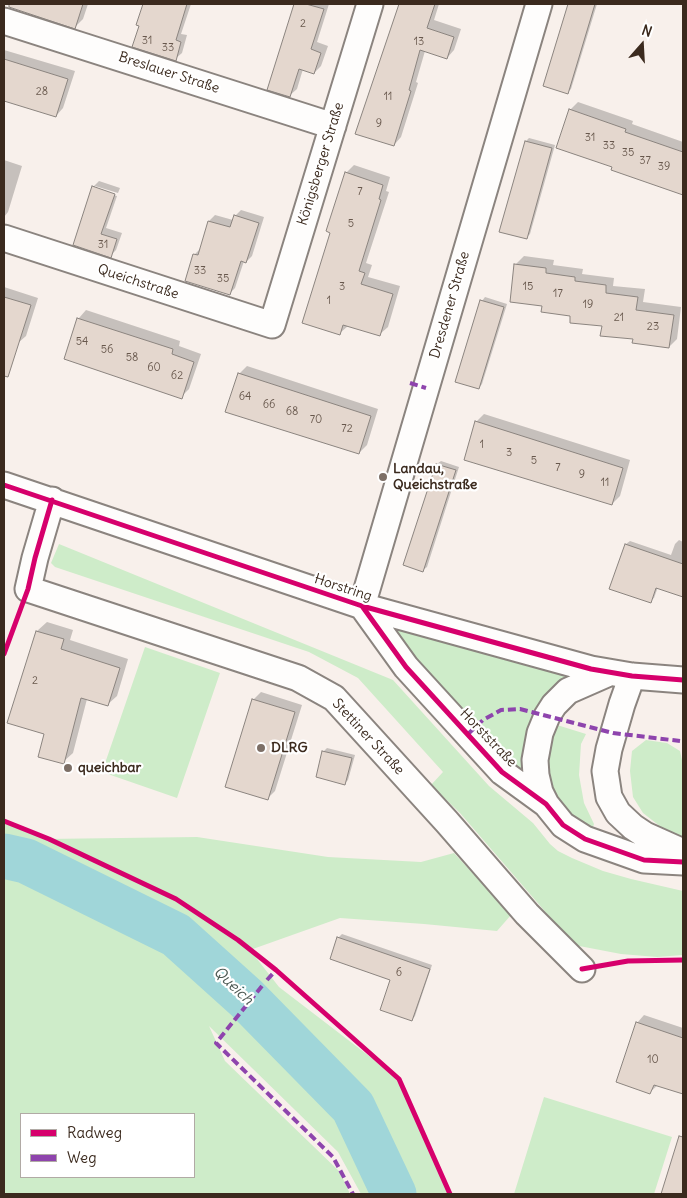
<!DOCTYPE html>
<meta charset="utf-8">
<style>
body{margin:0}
#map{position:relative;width:687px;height:1198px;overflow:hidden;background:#f8f0eb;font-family:Delius,sans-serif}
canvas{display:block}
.frame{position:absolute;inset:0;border:5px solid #3b2a1e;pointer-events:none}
.legend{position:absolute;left:20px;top:1113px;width:175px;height:65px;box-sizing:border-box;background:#fff;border:1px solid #b1aaa5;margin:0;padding:6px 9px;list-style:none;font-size:15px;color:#3b2a1e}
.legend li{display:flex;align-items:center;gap:10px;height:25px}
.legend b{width:25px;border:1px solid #b1aaa5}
.north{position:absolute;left:617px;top:20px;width:50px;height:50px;-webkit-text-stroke:4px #fff;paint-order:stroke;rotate:19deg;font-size:14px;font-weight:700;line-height:20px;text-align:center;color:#3b2a1e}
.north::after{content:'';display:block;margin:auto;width:18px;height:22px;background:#3b2a1e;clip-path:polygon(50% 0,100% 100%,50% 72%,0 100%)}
</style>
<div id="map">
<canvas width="687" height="1198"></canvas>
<div class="frame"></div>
<ul class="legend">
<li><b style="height:6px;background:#d6006c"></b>Radweg</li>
<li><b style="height:6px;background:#8e44ad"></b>Weg</li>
</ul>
<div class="north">N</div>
</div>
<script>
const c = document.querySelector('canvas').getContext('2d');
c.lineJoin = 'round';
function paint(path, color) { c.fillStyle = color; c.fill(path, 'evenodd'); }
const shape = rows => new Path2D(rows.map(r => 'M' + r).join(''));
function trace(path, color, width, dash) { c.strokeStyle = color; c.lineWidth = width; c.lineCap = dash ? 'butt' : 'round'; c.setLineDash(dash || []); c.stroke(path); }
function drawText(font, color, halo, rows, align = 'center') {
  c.font = font + ' Delius,sans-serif'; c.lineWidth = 4.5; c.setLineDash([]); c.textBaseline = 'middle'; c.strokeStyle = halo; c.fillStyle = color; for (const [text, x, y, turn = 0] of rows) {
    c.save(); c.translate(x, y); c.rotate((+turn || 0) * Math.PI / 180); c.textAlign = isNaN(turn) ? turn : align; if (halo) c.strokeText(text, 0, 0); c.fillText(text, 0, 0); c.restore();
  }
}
const green = shape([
 [59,544,393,680,489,786,533,823,550,844,558,851,572,858,603,871,631,879,683,891,683,955,657,957,621,954,574,945,460,813,431,785,443,772,358,678,309,652,55,567,51,563],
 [362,606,591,669,547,716,546,804],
 [145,647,220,673,177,798,102,772],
 [557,725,586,734,581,744,579,775,584,803,594,824,592,830,583,829,552,794,545,759,549,741],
 [646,740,667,743,680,751,683,765,683,837,670,834,643,813,633,797,630,771,632,751],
 [4,823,45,839,197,837,328,857,421,862,454,853,511,915,497,931,424,924,340,918,250,950,279,987,399,1079,450,1194,361,1194,338,1152,209,1026,225,1061,340,1172,350,1194,4,1194],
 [21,1114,194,1114,194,1177,21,1177],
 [544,1097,672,1137,654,1194,514,1194]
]);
const shadow = shape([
 [24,4,88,4,83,19,75,27,22,10],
 [144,4,191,4,181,34,187,35,182,53,175,59,140,25,137,24],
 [296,4,329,4,317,42,328,46,321,66,314,73,303,69,297,89,289,96,268,89],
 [400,4,439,4,434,20,461,29,454,50,447,58,425,51,416,82,418,83,401,137,394,145,356,133],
 [570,4,597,4,571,89,568,92,545,85],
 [4,50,75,71,63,108,56,116,22,94,4,89],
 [578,102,633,121,632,124,683,142,683,194,613,170,614,167,570,110],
 [529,138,555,145,530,234,526,238,526,141],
 [4,160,22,166,8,212,4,217],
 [354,165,390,177,386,191,389,192,366,263,372,265,368,277,400,286,388,327,380,334,348,326,340,333,332,232,346,173],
 [99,181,120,188,118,193,95,186,95,189,117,196,106,228,122,233,116,250,110,256,76,245,93,187],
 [241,210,264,217,252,256,246,262,244,261,235,288,229,294,195,254,201,248,209,221,215,215,233,220,235,216],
 [524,256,554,260,553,265,583,269,582,274,614,278,613,286,645,289,643,302,681,307,677,339,669,347,634,338,603,325,543,305,511,301,516,264],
 [4,287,38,298,26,336,18,343,4,339],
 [485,297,507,304,482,384,479,388,482,301],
 [86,310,180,341,179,346,201,354,189,389,181,397,65,358,79,318],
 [247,366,378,409,367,445,359,453,239,374],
 [484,414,630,460,620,496,612,504,476,422],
 [441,461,459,467,427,567,423,570,437,464],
 [679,540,683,542,683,596,658,587,654,598,650,601,611,588,626,544,630,541,671,555,675,544],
 [47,622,73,630,70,640,128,659,117,696,107,705,87,699,73,753,63,762,37,631],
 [261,692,302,705,275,791,267,799,253,700],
 [327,748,355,755,348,780,345,783,323,752],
 [342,934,432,965,415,1016,412,1020,391,979,338,938],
 [644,1015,683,1028,683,1090,681,1092,658,1085,650,1092,637,1023],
 [680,1154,683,1155,683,1194,662,1194,672,1162]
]);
const river = shape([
 [4,856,26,861,176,935,246,998,353,1107,394,1194]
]);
const building = shape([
 [9,4,83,4,75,29,9,7,9,4],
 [143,4,187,4,176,40,181,42,176,61,132,47,139,26,136,25,143,4],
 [294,4,306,4,324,9,311,49,321,53,314,74,299,69,290,97,267,90,294,4],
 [399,4,435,4,427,28,454,37,447,59,420,50,409,90,411,91,394,146,355,134,399,4],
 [568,4,595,4,568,94,543,86,568,4],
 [4,59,68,79,56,117,4,101,4,59],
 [569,109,626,129,625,132,683,152,683,195,611,170,612,167,556,148,569,109],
 [525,141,552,148,527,239,499,232,525,141],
 [345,172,383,185,379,199,381,200,359,271,365,273,361,284,393,294,380,336,343,325,340,335,302,323,330,233,326,231,345,172],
 [92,186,115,194,101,234,117,239,111,258,73,245,92,186],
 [234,215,259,223,246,263,241,261,230,295,185,281,193,254,198,255,208,221,230,227,234,215],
 [514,264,546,268,546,273,575,277,575,281,606,285,606,293,638,297,636,310,674,315,669,348,632,343,633,339,600,336,602,326,570,323,570,316,541,312,542,306,510,302,514,264],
 [4,297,31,305,8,377,4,376,4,297],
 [480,300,504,307,479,389,455,382,480,300],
 [77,318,173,349,172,354,194,362,182,399,64,359,77,318],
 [238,373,371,416,359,454,225,412,238,373],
 [475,421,623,468,612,505,464,460,475,421],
 [436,464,456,470,423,572,403,565,436,464],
 [625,544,683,564,683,597,656,588,651,603,609,589,625,544],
 [36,631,64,639,61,649,120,668,108,706,81,698,64,764,38,757,44,734,7,723,36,631],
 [252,699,295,712,268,800,225,787,252,699],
 [322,751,352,758,345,785,316,777,322,751],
 [337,937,430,969,412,1021,380,1010,390,980,330,959,337,937],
 [636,1022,683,1038,683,1094,654,1085,650,1094,616,1082,636,1022],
 [679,1136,683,1137,683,1194,661,1194,679,1136]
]);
const minor = shape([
 [4,21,333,126],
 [4,238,272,325,370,4],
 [4,485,362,606,591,669,632,676,683,680],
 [52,500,35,558,28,589,298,678,334,698,447,822,527,914,582,969],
 [362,606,539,4],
 [362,606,406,667,502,772,546,804],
 [609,673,568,691,554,705,547,716,540,733,535,760,536,775,540,792,546,804,563,825,585,839,644,860,683,862],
 [632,676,622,704,609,749,605,771,609,797,618,813,633,827,645,835,683,852]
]);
const quiet = shape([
 [410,383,426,388],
 [468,734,483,720,501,710,520,709,613,733,680,741],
 [267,980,276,970],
 [262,986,216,1043,333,1157,353,1194]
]);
const cycleway = shape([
 [4,485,362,606,591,669,632,676,683,680],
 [362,606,406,667,502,772,546,804,563,825,585,839,644,860,683,862],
 [4,654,28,589,35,558,52,500],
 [4,821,49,839,176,899,238,940,276,970,399,1079,450,1194],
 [582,969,628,961,683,960]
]);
const markers = [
 [383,477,5,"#7d6f66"],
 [261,748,5,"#7d6f66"],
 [68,768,5,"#7d6f66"]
];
const numberNames = [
 ["2",303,24],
 ["31",147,41],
 ["13",419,42],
 ["33",168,48],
 ["28",42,92],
 ["11",388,97],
 ["9",379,124],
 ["31",590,138],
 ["33",609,146],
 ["35",628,153],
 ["37",645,161],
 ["39",664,167],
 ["7",360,192],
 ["5",351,224],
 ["31",103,245],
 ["33",200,271],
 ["35",223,279],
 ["3",342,287],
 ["15",528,287],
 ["17",558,294],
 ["1",329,301],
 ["19",588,305],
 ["21",619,318],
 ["23",653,327],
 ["54",82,342],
 ["56",107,350],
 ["58",132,358],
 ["60",154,368],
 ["62",177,376],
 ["64",245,397],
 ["66",269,405],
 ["68",292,412],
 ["70",316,420],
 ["72",347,429],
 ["1",482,445],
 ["3",509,453],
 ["5",534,461],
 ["7",558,468],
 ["9",582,475],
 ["11",605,483],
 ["2",35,681],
 ["6",399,973],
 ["10",653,1060]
];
const streetNames = [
 ["Breslauer Straße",169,73,18],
 ["Königsberger Straße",321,164,-73],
 ["Queichstraße",138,282,18],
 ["Dresdener Straße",450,305,-74],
 ["Horstring",343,588,18],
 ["Stettiner Straße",368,737,47],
 ["Horststraße",488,738,46]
];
const poiNames = [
 ["Landau,",393,469],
 ["Queichstraße",393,485],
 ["DLRG",271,748],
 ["queichbar",78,768]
];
const waterNames = [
 ["Queich",233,986,43]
];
paint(green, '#ceecc9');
paint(shadow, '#0003');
trace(river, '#a0d6d9', 45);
paint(building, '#e4d7ce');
trace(building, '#8b847f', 1);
trace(minor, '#8b847f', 29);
trace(minor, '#fefdfc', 25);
trace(quiet, '#8e44ad', 4, [8, 4]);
trace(cycleway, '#d6006c', 5);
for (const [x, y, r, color] of markers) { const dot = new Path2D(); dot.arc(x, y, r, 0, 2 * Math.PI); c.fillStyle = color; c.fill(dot); trace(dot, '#fff', 2); }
drawText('11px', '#67574c', null, numberNames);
drawText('14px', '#3b2a1e', '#fff', streetNames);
drawText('bold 14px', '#3b2a1e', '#fff', poiNames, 'left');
drawText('italic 15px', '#4e5a54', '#fff', waterNames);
</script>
